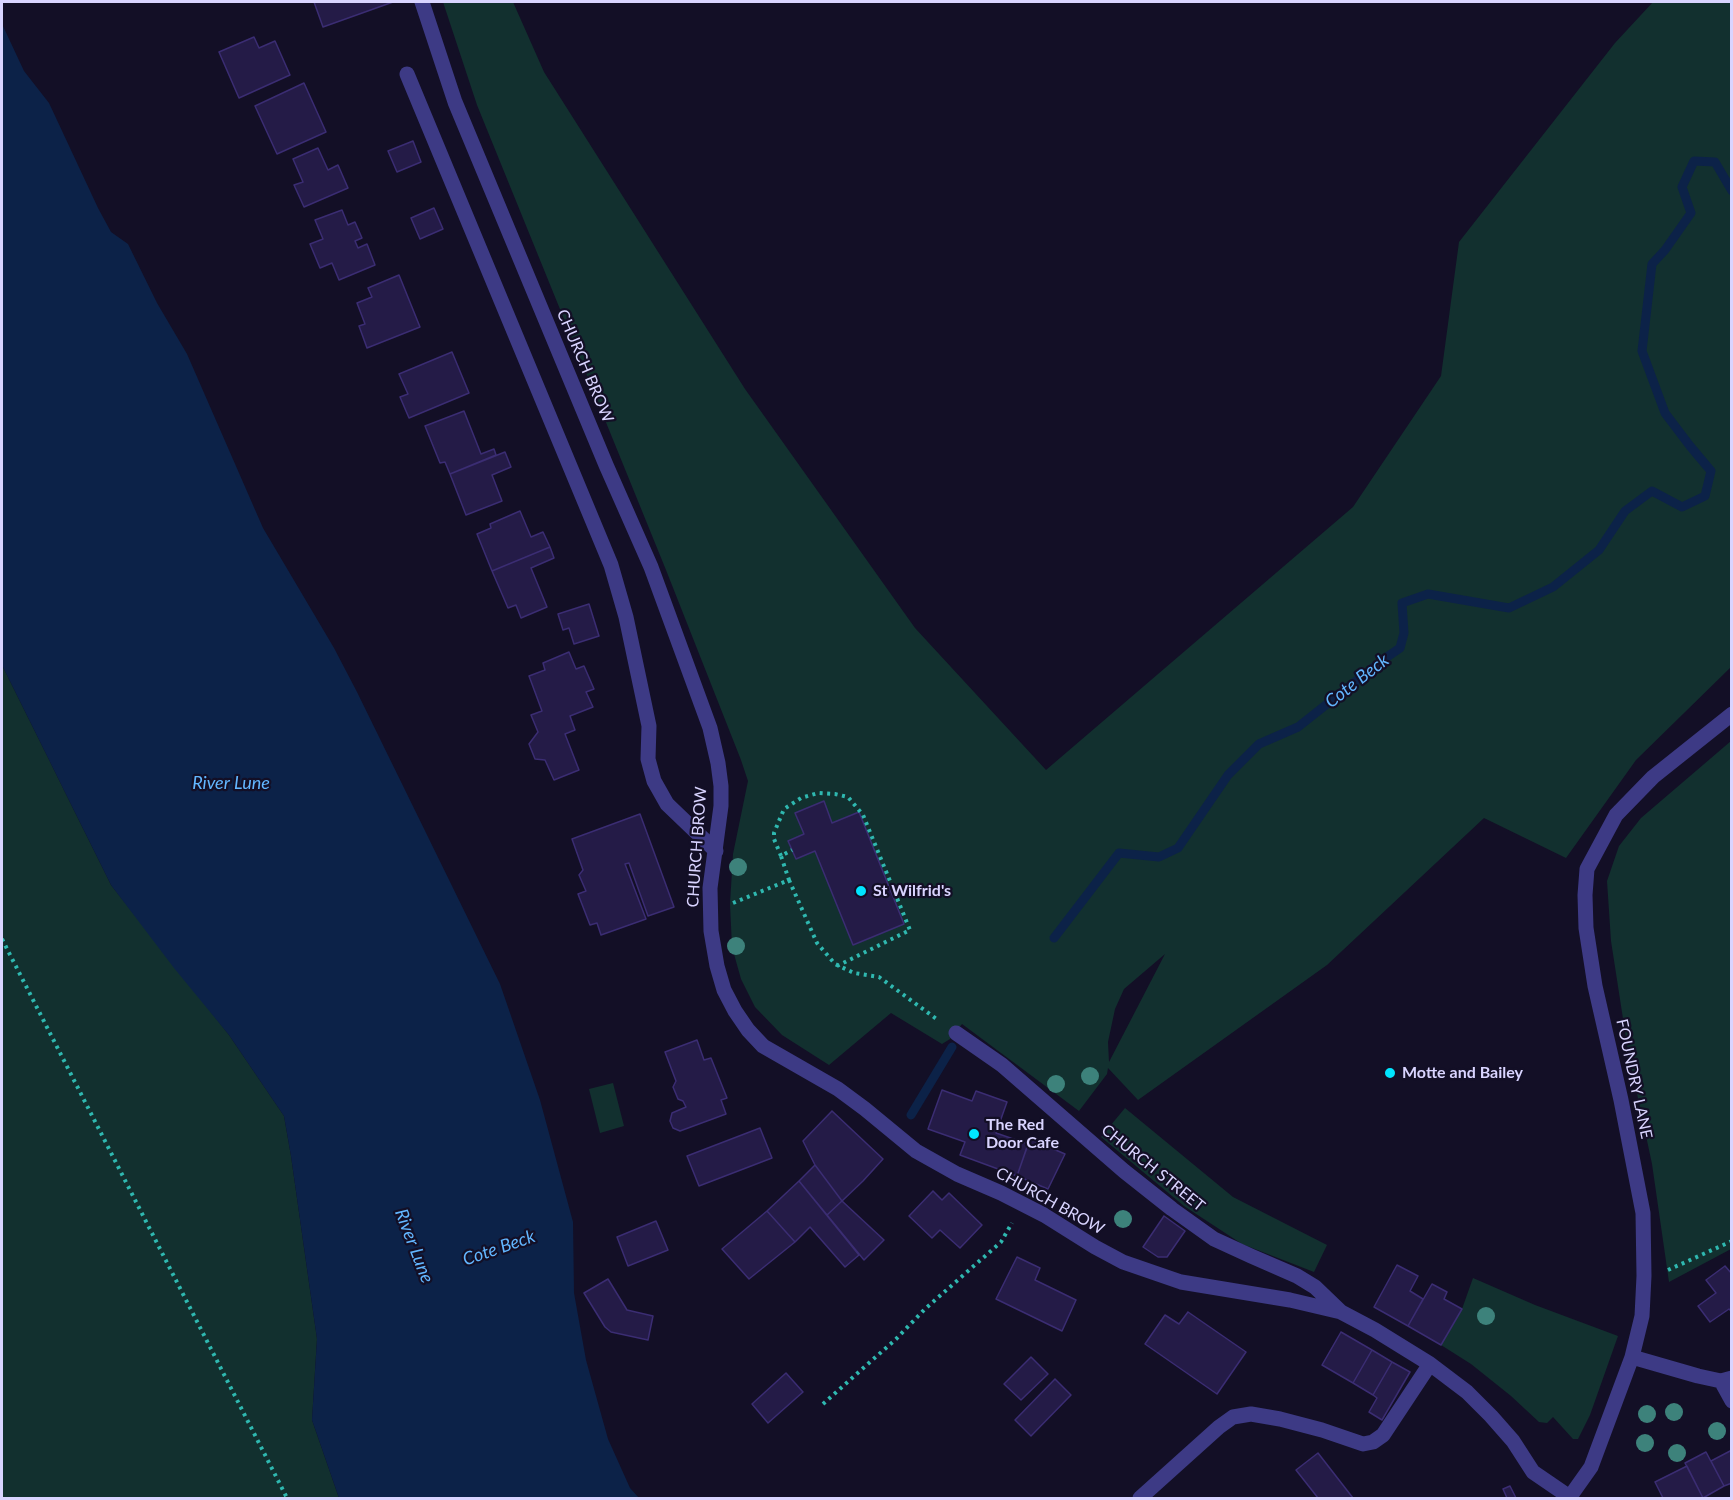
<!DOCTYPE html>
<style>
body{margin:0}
#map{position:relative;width:1733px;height:1500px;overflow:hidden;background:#130f26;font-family:Lato,sans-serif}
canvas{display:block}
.frame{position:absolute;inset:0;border:3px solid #d9d4ff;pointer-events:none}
</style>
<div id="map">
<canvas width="1733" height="1500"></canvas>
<div class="frame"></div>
</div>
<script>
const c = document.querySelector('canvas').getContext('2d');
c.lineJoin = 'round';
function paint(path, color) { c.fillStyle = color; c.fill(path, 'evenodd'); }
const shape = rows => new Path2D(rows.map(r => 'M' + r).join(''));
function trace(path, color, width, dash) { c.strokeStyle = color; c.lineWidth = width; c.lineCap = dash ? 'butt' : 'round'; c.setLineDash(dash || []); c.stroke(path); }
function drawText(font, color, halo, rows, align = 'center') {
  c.font = font + ' Lato,sans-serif'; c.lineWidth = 4.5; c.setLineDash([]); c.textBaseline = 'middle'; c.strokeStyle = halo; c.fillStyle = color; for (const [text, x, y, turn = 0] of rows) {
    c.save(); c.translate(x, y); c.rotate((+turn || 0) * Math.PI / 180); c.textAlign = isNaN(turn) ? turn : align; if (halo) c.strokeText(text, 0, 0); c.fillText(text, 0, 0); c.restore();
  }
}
const green = shape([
 [443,2,513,2,544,72,745,389,915,628,1046,770,1353,507,1441,376,1459,242,1615,43,1653,2,1731,2,1731,667,1636,760,1566,858,1484,818,1327,965,1138,1100,1108,1068,1107,1074,1079,1111,962,1024,950,1039,942,1044,891,1013,829,1065,782,1035,755,1007,741,979,732,947,730,904,733,854,748,781,741,760,666,570,477,105],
 [1165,954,1109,1062,1108,1042,1115,1009,1124,989],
 [2,665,111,885,229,1035,284,1116,291,1156,317,1339,312,1420,339,1498,2,1498],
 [1731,741,1731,1249,1669,1282,1652,1164,1628,1051,1611,941,1607,881,1619,846,1641,818],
 [613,1083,624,1126,600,1133,589,1089],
 [1125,1108,1233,1197,1327,1245,1314,1272,1242,1244,1184,1206,1101,1137],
 [1473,1278,1535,1305,1618,1336,1590,1415,1578,1439,1573,1439,1553,1417,1547,1423,1539,1422,1511,1396,1471,1364,1441,1345,1462,1309]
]);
const water = shape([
 [2,24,24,71,49,103,98,208,111,232,128,244,157,303,187,354,263,528,334,648,357,692,500,984,540,1100,573,1222,574,1293,586,1360,608,1439,630,1488,639,1498,339,1498,312,1420,317,1339,291,1156,284,1116,229,1035,174,968,111,885,2,665]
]);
const stream = shape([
 [1054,938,1119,853,1159,857,1178,848,1228,775,1259,744,1298,727,1384,659,1400,648,1404,633,1402,603,1428,594,1509,608,1553,587,1599,550,1625,511,1652,491,1682,507,1705,496,1711,471,1690,446,1665,413,1642,351,1652,264,1665,250,1691,213,1682,187,1694,161,1715,162,1732,191],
 [911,1115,952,1047]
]);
const building = shape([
 [314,2,393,2,323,27,314,2],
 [254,37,259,48,275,41,290,75,239,98,219,52,254,37],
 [304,83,326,132,277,154,255,106,304,83],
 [413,141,421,162,397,172,388,151,413,141],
 [318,148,328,170,338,165,348,188,304,207,294,185,303,182,293,159,318,148],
 [434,208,443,229,420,239,411,218,434,208],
 [342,210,348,225,355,222,362,238,355,241,358,248,367,244,375,265,339,280,332,263,320,268,310,244,323,239,315,220,342,210],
 [399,275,420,327,367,348,359,326,365,324,357,303,372,297,368,288,399,275],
 [452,352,469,393,409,418,400,397,408,394,399,374,452,352],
 [464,411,481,454,494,449,496,455,450,474,445,462,440,463,425,426,464,411],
 [505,452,511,467,492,475,502,501,466,515,450,474,505,452],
 [520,511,531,537,543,532,550,547,492,571,477,534,491,528,490,524,520,511],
 [550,547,554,558,531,568,547,607,521,618,516,605,508,608,492,571,550,547],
 [589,604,599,636,574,644,569,628,563,630,558,614,589,604],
 [569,652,576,669,584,666,594,689,586,692,593,707,570,716,575,730,565,734,579,770,554,780,545,760,535,759,529,744,538,732,531,715,542,711,529,676,545,670,543,663,569,652],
 [824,801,832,823,859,812,904,924,853,945,815,851,796,859,788,841,804,834,795,813,824,801],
 [640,814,674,907,648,916,629,863,625,864,646,919,601,935,597,923,590,925,578,894,586,891,579,875,583,870,572,839,640,814],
 [697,1040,704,1060,711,1058,727,1098,721,1100,726,1114,680,1131,673,1128,670,1121,672,1113,686,1107,683,1101,678,1099,673,1087,676,1081,665,1052,697,1040],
 [942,1090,972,1101,976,1091,1007,1102,996,1133,1028,1144,1017,1176,960,1155,965,1142,928,1129,942,1090],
 [832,1111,883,1159,863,1181,842,1201,815,1165,803,1141,832,1111],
 [760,1128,772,1158,699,1186,687,1156,760,1128],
 [1030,1139,1065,1154,1048,1189,1017,1176,1030,1139],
 [815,1165,842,1201,827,1215,799,1181,815,1165],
 [799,1181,859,1255,845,1267,810,1227,795,1242,767,1211,799,1181],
 [933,1191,942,1200,949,1193,982,1225,960,1248,940,1230,932,1238,909,1216,933,1191],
 [842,1201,884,1240,864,1260,827,1215,842,1201],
 [767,1211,795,1242,749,1279,722,1249,767,1211],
 [1164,1216,1185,1231,1167,1257,1158,1257,1143,1247,1164,1216],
 [656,1221,668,1250,628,1266,617,1237,656,1221],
 [1017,1257,1040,1268,1035,1280,1076,1300,1062,1331,996,1299,1017,1257],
 [1397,1265,1418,1276,1410,1291,1423,1299,1408,1326,1374,1307,1397,1265],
 [1725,1266,1732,1274,1732,1312,1729,1309,1710,1322,1698,1306,1716,1293,1706,1280,1725,1266],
 [608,1279,627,1310,653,1316,648,1340,611,1332,605,1327,584,1293,608,1279],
 [1432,1284,1447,1292,1444,1299,1462,1309,1441,1345,1408,1326,1432,1284],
 [1188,1312,1246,1352,1217,1394,1145,1344,1165,1315,1179,1324,1188,1312],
 [1341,1332,1372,1350,1353,1383,1322,1365,1341,1332],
 [1372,1350,1392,1362,1373,1395,1353,1383,1372,1350],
 [1031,1357,1048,1374,1021,1400,1004,1384,1031,1357],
 [1392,1362,1410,1372,1382,1420,1369,1412,1377,1398,1373,1395,1392,1362],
 [786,1373,803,1392,768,1423,752,1404,786,1373],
 [1055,1379,1071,1395,1031,1436,1015,1420,1055,1379],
 [1732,1450,1732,1483,1724,1486,1711,1461,1732,1450],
 [1706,1452,1724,1486,1703,1498,1685,1463,1706,1452],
 [1318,1453,1353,1498,1318,1498,1296,1470,1318,1453],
 [1687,1466,1703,1498,1663,1498,1655,1482,1687,1466],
 [1510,1486,1516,1498,1507,1498,1503,1489,1510,1486]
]);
const path = shape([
 [781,856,774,839,774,833,784,809,801,798,818,793,835,794,848,797,863,815,910,930,837,966],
 [789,880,817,943,835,964,854,973,879,977,938,1020],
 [733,903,789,880,781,856,792,850],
 [2,939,287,1498],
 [1668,1270,1732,1241],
 [823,1404,896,1339,925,1309,1001,1242,1012,1223]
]);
const minor = shape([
 [422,2,455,102,606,465,651,567,710,728,718,763,721,786,721,806,710,888,711,931,717,966,724,990,735,1011,748,1030,763,1046,838,1089,865,1109,916,1151,957,1174,1001,1193,1044,1215,1095,1247,1123,1262,1181,1282,1290,1300,1341,1312,1375,1330,1430,1364,1467,1392,1491,1416,1513,1441,1533,1472,1571,1498],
 [407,74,611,565,626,617,649,726,648,759,654,781,667,804,716,851],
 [956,1033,1002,1065,1124,1171,1172,1209,1214,1239,1251,1256,1297,1276,1315,1287,1341,1312],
 [1632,1357,1698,1376,1721,1381,1732,1378],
 [1721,1381,1732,1401],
 [1140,1498,1219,1427,1233,1417,1251,1414,1280,1419,1322,1430,1363,1444,1373,1442,1383,1435,1430,1364],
 [1569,1498,1591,1467,1632,1357,1642,1316,1644,1276,1643,1213,1621,1100,1595,986,1586,928,1585,895,1587,869,1616,815,1653,777,1732,714]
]);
const trees = [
 [738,867],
 [736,946],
 [1090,1076],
 [1056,1084],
 [1123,1219],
 [1486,1316],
 [1674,1412],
 [1647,1414],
 [1717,1431],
 [1645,1443],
 [1677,1453]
];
const markers = [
 [861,891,6,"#00e5ff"],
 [1390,1073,6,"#00e5ff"],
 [974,1134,6,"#00e5ff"]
];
const streetNames = [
 ["CHURCH BROW",585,366,67],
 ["CHURCH BROW",697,847,-86],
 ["FOUNDRY LANE",1634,1079,78],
 ["CHURCH STREET",1153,1168,39],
 ["CHURCH BROW",1050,1201,29]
];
const poiNames = [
 ["St Wilfrid's",873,891],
 ["Motte and Bailey",1402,1073],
 ["The Red",986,1125],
 ["Door Cafe",986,1143]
];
const waterNames = [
 ["Cote Beck",1357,681,-38],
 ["River Lune",231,783],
 ["River Lune",414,1246,69],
 ["Cote Beck",499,1248,-19]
];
paint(green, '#12302f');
paint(water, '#0c2248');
trace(stream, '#0c2248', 9);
paint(building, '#241b47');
trace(building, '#3b2d73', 1.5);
trace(path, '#2fb8b0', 4, [3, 4.5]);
trace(minor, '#3d3a85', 15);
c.fillStyle = '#3d827b';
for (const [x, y] of trees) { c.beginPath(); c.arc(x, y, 9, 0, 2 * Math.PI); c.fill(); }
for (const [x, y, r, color] of markers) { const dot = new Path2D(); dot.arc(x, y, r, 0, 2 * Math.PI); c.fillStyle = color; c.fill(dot); trace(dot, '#130f26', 2); }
drawText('16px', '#d9d4ff', '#130f26', streetNames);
drawText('bold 16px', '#d9d4ff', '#130f26', poiNames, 'left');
drawText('italic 18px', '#62b6ff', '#130f26', waterNames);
</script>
